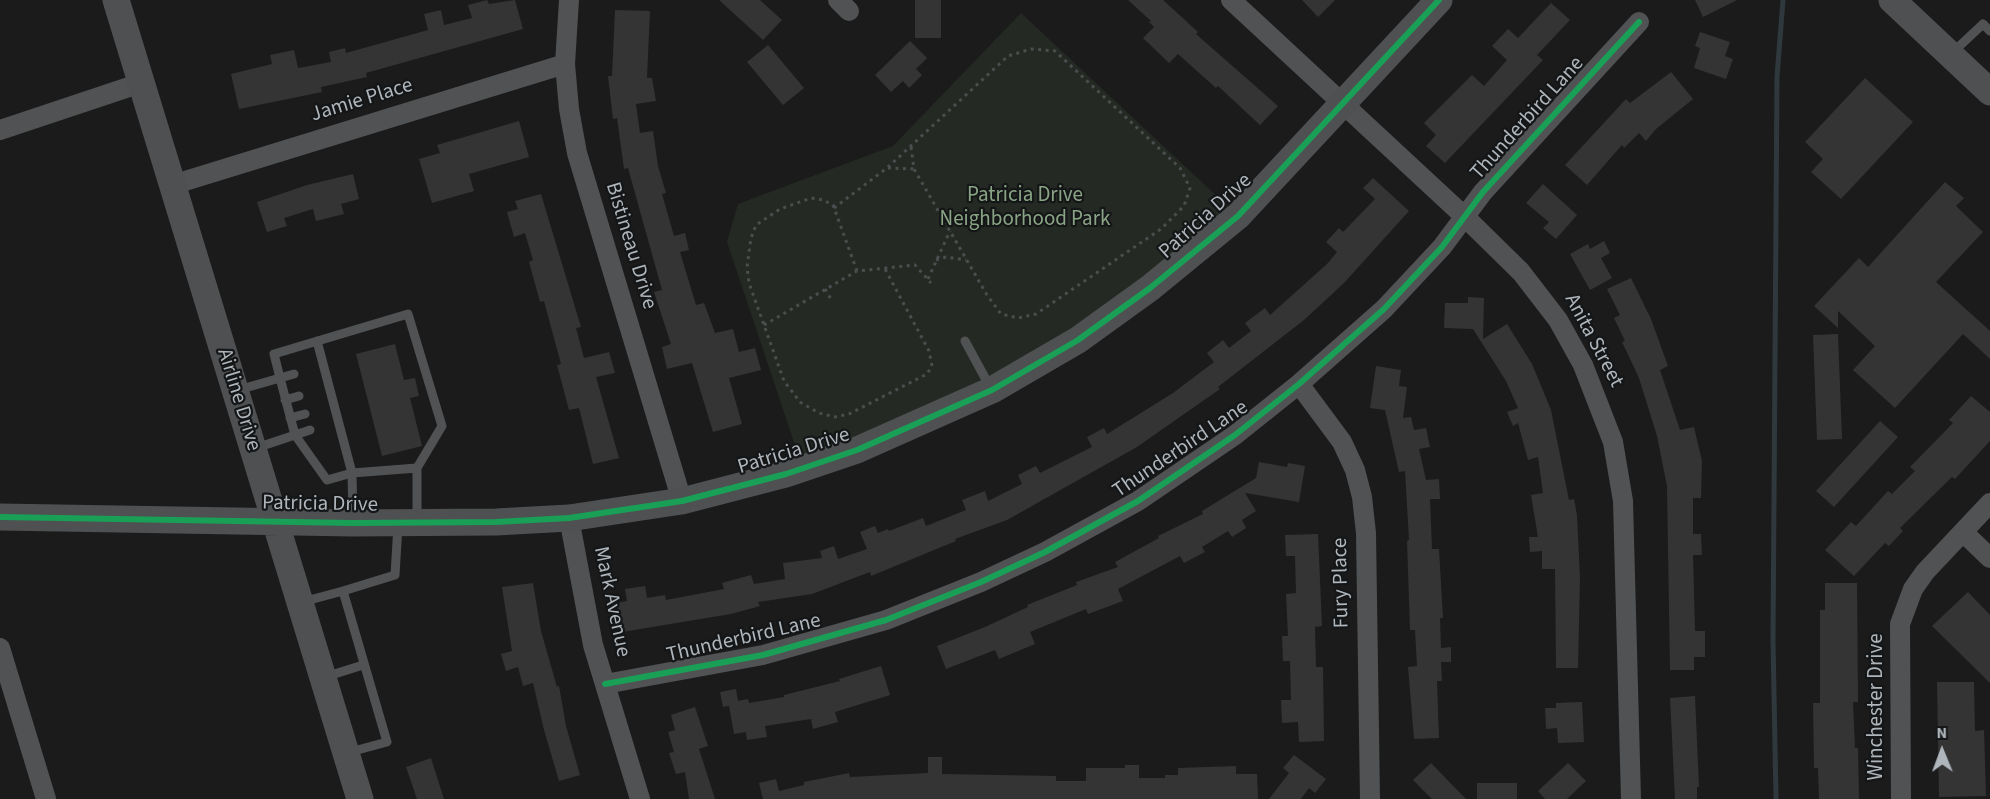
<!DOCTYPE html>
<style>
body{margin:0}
#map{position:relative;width:1990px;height:799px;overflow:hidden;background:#1b1b1b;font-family:"Source Sans 3",sans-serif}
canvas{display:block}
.north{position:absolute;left:1912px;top:721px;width:60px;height:60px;-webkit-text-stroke:4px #151617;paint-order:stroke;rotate:359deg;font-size:16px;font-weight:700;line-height:24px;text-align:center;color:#aeb5bb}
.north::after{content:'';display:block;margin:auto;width:21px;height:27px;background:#aeb5bb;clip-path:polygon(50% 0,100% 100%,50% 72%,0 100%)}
</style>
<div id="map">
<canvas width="1990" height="799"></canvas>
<div class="north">N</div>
</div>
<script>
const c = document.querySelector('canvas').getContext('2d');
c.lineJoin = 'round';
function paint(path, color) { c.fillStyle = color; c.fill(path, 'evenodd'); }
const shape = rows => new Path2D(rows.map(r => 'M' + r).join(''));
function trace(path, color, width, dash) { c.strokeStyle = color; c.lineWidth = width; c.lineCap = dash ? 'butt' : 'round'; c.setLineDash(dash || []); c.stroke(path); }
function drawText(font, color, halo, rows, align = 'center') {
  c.font = font + ' "Source Sans 3",sans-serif'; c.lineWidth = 4.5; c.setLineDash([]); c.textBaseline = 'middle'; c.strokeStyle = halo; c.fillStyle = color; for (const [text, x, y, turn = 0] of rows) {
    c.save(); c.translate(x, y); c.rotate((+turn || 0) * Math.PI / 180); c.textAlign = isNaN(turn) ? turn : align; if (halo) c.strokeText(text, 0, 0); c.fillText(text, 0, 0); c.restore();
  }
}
const green = shape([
 [1021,13,1238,216,1113,316,803,469,727,242,738,204,893,146]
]);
const stream = shape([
 [1776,799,1773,640,1777,77,1783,0]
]);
const building = shape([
 [487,0,489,4,515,0,523,29,366,73,367,77,321,87,322,92,239,109,231,74,272,64,270,55,294,50,298,68,331,62,329,52,345,48,346,53,428,30,424,14,441,10,444,25,472,18,468,5],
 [719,0,760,0,782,20,763,40],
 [915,0,941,0,941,38,915,38],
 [1128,0,1163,0,1198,32,1196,34,1278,106,1260,125,1218,86,1216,88,1178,54,1169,63,1143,38,1154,27,1149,22,1151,21],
 [1302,0,1335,0,1318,17],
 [1695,0,1737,0,1703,17],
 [1551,3,1570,20,1537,55,1543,60,1445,163,1426,146,1436,135,1424,123,1472,75,1484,86,1507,60,1492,46,1508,29,1518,38],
 [615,10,650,11,647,78,652,78,656,101,636,104,640,133,653,131,658,166,666,193,662,194,674,236,685,233,689,250,680,252,696,305,704,303,715,333,733,329,739,352,755,348,761,370,729,378,742,424,713,432,692,363,667,369,662,347,671,344,654,292,662,290,628,168,624,169,617,118,613,119,608,76,612,76],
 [1700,32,1730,42,1725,56,1733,59,1726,79,1694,68,1700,48,1695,46],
 [910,41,927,58,916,69,922,75,909,88,903,81,891,92,875,75],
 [768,45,804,88,783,105,747,62],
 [1671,72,1693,99,1656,129,1646,141,1639,133,1624,148,1622,145,1587,185,1565,165,1626,99,1630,103],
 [1865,78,1913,122,1841,199,1811,172,1823,159,1805,142],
 [519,121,529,157,469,174,474,191,432,203,419,159,440,153,437,145],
 [353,174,359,199,341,204,344,214,316,221,313,209,284,218,287,226,267,232,257,202,307,185],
 [1373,178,1409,211,1344,283,1304,320,1218,387,1220,389,1137,447,1007,520,955,539,956,541,871,576,870,572,812,594,758,602,760,606,731,614,622,632,617,603,627,601,625,589,645,586,647,598,665,595,666,600,724,589,722,583,751,575,754,584,785,579,783,563,822,558,820,551,834,546,838,559,867,549,860,532,875,526,878,533,888,529,889,531,923,518,926,526,966,510,962,500,985,491,988,501,1022,484,1018,475,1036,466,1040,473,1092,447,1087,437,1104,428,1107,434,1173,393,1214,362,1207,353,1223,340,1229,348,1251,331,1245,323,1265,308,1270,315,1327,264,1337,252,1326,242,1339,228,1343,232,1375,199,1363,188],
 [1945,182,1964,198,1956,206,1983,232,1936,282,1990,331,1990,359,1963,334,1895,408,1853,370,1875,346,1838,311,1838,328,1814,306,1859,258,1868,267],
 [1543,184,1577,215,1556,239,1543,228,1549,222,1526,203],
 [541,194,581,327,576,328,584,358,609,352,615,373,596,377,619,458,593,464,579,408,569,410,557,365,561,364,544,301,540,302,529,262,533,260,525,233,514,237,507,212,518,209,515,201],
 [1604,241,1610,253,1601,258,1612,278,1590,290,1570,254,1588,244,1590,249],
 [1631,278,1651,319,1668,366,1660,370,1680,430,1694,427,1702,461,1701,498,1693,498,1693,534,1701,534,1702,555,1693,555,1695,631,1705,631,1705,657,1694,657,1694,670,1670,670,1667,486,1657,436,1639,378,1622,342,1625,341,1614,318,1620,315,1607,289],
 [1468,297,1484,298,1483,339,1507,324,1532,364,1551,410,1569,500,1574,499,1577,515,1580,578,1578,668,1556,668,1555,569,1542,569,1542,551,1530,552,1529,537,1538,537,1531,495,1543,493,1538,457,1528,460,1518,423,1513,426,1507,412,1518,408,1506,381,1473,329,1444,328,1445,303,1468,303],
 [1838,334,1842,439,1817,440,1813,335],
 [395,344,404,380,415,378,419,396,410,398,422,446,382,456,356,354],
 [1376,366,1401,370,1399,386,1407,387,1403,418,1411,417,1414,430,1426,428,1430,447,1419,449,1426,480,1439,479,1440,499,1430,499,1432,549,1439,549,1443,618,1440,618,1441,648,1451,647,1451,662,1441,662,1442,681,1437,681,1439,738,1414,739,1408,667,1417,666,1415,630,1410,630,1407,541,1409,540,1405,471,1399,472,1385,410,1370,408],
 [1971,396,1990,412,1990,441,1955,479,1952,477,1900,528,1903,531,1889,546,1885,543,1854,576,1825,550,1851,522,1856,526,1888,491,1892,494,1915,471,1910,467,1953,423,1949,420],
 [1880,421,1898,437,1834,507,1816,491],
 [1259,462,1287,467,1288,463,1305,466,1299,502,1245,493,1256,511,1242,520,1246,528,1232,537,1228,531,1202,547,1205,552,1184,563,1180,556,1118,589,1123,601,1088,614,1086,609,1030,632,1035,644,999,659,995,650,946,669,937,646,985,627,1028,607,1027,605,1077,585,1076,582,1118,567,1115,562,1159,538,1158,536,1203,514,1202,511,1256,478],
 [1318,534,1322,626,1315,627,1316,667,1323,667,1324,741,1299,742,1298,722,1282,723,1281,700,1291,700,1290,661,1283,661,1282,636,1288,636,1286,594,1296,593,1295,556,1286,556,1285,535],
 [533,583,541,631,557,687,559,686,566,726,580,775,559,781,544,730,533,683,523,686,518,667,506,671,501,654,512,651,502,587],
 [1825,583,1857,583,1858,702,1853,702,1855,748,1858,748,1859,799,1819,799,1818,768,1814,768,1813,703,1820,703,1820,610,1825,610],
 [1968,592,1990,615,1990,683,1932,626],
 [881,666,890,695,835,712,838,722,813,729,811,719,765,726,767,737,747,740,746,732,734,734,729,706,723,707,720,692,736,689,738,701,748,699,749,703,784,697,784,695,840,681,839,679],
 [1937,682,1974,682,1975,731,1984,730,1986,796,1939,797],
 [1695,696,1699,787,1697,787,1697,799,1675,799,1670,698],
 [1582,702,1584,742,1558,743,1557,728,1546,729,1545,708,1556,708,1556,703],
 [695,707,708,746,699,749,715,799,689,799,685,772,676,774,669,753,674,752,668,732,675,730,671,715],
 [1294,755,1326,779,1315,793,1309,788,1301,799,1269,799,1289,773,1283,768],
 [928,757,942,757,942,774,1056,776,1056,781,1086,781,1086,768,1125,768,1125,765,1139,765,1139,778,1165,778,1165,775,1178,775,1178,768,1236,766,1236,774,1257,774,1258,799,763,799,759,783,776,779,779,791,804,785,804,782,849,773,850,777,928,773],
 [431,758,444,799,417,799,406,767],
 [1431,763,1466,799,1432,799,1413,780],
 [1568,763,1586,781,1567,799,1545,799,1538,791],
 [1477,783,1517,783,1517,799,1477,799]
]);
const path = shape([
 [888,168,914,169],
 [834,208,887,168,1008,56,1031,49,1055,51,1180,168,1190,188,1184,206,1161,229,1036,314,1018,318,1001,314,987,295,914,169,911,147],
 [936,260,946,257,966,260],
 [857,271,833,205,823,200,811,198,780,209,756,225,751,238,747,267,749,283,784,381,800,402,819,413,835,417,849,414,927,374,932,366,929,351,884,267],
 [928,279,950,231],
 [825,289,831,299],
 [764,325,857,271,915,265,931,283]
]);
const lane = shape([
 [1952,53,1983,24,1990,31],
 [965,341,990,387],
 [294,374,280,378,274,354,408,314,442,426,417,468],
 [238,390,280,378,295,435,256,448],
 [285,400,299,396],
 [290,418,305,414],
 [310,430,295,435,327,480,352,473,317,341],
 [353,520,352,473,417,468,417,519],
 [302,602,343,591],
 [325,677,363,665],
 [350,752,387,742,343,591,395,575,398,525]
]);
const street = shape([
 [569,0,565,64,569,109,577,153,682,501],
 [838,0,849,11],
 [1231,0,1465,217,1521,272,1558,320,1583,365,1613,442,1623,501,1631,799],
 [0,130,141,83],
 [172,185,565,64],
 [1299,384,1342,442,1355,470,1362,497,1366,533,1370,799],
 [569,518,593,645,640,799],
 [1963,532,1990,558],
 [0,648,46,799],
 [605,684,763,655,886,620,981,582,1045,552,1138,501,1235,435,1299,384,1384,309,1442,247,1483,192,1639,22],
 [1901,799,1900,624,1913,589,1925,572,1990,503]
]);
const secondary = shape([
 [116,0,360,799],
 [1892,0,1990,92],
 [0,517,353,523,496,522,569,518,682,501,786,474,857,450,992,390,1078,340,1150,288,1238,216,1439,0]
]);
const cycleway = shape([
 [0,517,353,523,496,522,569,518,682,501,786,474,857,450,992,390,1078,340,1150,288,1238,216,1439,0],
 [605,684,763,655,886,620,981,582,1045,552,1138,501,1235,435,1299,384,1384,309,1442,247,1483,192,1639,22]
]);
const streetNames = [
 ["Jamie Place",362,101,-17],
 ["Thunderbird Lane",1528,119,-48],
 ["Patricia Drive",1206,217,-42],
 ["Bistineau Drive",630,246,73],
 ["Anita Street",1593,341,62],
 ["Airline Drive",238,400,73],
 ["Thunderbird Lane",1181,450,-34],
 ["Patricia Drive",794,452,-17],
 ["Patricia Drive",320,505,1],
 ["Fury Place",1342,583,-91],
 ["Mark Avenue",611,602,78],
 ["Thunderbird Lane",744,639,-13],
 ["Winchester Drive",1877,707,-90]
];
const parkNames = [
 ["Patricia Drive",1025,196],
 ["Neighborhood Park",1025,220]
];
paint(green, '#242a23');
trace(stream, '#2f393d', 5);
paint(building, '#343435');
trace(path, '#4b4d4f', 3, [3, 4.5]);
trace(lane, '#505254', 9);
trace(street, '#505254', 20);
trace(secondary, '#4e5052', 27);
trace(cycleway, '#1a9f57', 6);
drawText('21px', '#aeb5bb', '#151617', streetNames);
drawText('21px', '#8aa586', '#151617', parkNames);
</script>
